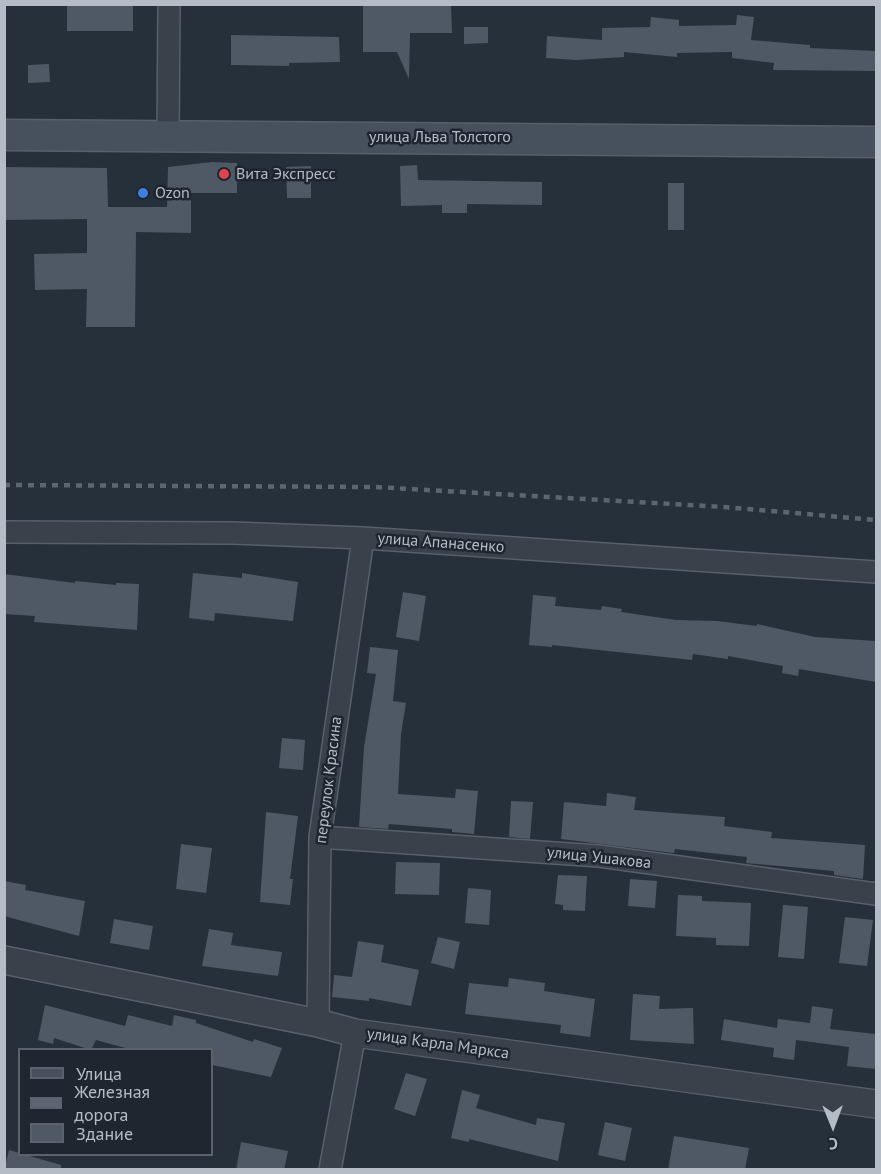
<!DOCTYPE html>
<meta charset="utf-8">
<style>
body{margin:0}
#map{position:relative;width:881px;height:1174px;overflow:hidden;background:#25303b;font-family:"PT Sans",sans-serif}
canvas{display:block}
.frame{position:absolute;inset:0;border:6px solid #b4bdc6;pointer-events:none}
.legend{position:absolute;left:18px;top:1048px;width:195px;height:108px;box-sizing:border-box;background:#1e2730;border:2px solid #5a636c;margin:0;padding:8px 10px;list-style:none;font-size:18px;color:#b4bdc6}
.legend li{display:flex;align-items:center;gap:12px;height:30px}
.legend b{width:30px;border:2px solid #5a636c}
.north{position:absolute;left:803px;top:1096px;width:60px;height:60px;-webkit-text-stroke:4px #1e2730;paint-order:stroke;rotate:179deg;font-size:16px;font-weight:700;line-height:24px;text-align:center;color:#b4bdc6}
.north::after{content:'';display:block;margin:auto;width:21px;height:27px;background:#b4bdc6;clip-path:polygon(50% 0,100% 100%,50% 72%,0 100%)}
</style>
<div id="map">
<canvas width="881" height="1174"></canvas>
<div class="frame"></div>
<ul class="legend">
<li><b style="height:8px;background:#47515e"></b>Улица</li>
<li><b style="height:8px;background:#5b6672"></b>Железная дорога</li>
<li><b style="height:16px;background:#4e5965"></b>Здание</li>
</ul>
<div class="north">С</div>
</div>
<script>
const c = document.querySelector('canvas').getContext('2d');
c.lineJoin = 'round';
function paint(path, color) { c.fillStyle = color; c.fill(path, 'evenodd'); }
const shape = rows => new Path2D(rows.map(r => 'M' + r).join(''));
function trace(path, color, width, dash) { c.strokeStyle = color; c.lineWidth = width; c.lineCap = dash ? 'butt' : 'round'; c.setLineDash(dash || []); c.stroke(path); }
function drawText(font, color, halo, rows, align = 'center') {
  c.font = font + ' "PT Sans",sans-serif'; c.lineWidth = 5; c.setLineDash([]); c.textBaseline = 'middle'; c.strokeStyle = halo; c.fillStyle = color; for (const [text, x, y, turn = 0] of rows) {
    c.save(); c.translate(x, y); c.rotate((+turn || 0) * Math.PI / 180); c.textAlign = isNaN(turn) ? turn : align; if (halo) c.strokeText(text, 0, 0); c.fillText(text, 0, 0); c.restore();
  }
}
const building = shape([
 [67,4,133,4,133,31,67,31],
 [363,4,451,4,452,33,410,33,409,79,397,52,363,52],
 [737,15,754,17,751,40,810,45,810,48,876,51,876,71,773,70,774,63,732,58,732,52,677,53,677,57,624,52,624,57,576,60,546,58,547,36,602,40,602,28,650,27,651,17,679,20,679,26,736,25],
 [464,27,488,27,488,43,464,44],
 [231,35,339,37,340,62,289,63,289,66,231,65],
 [49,64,50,82,28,83,28,65],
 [212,162,237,163,237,193,191,193,191,233,136,232,135,327,86,327,87,289,35,290,34,254,87,253,87,219,4,220,4,167,107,168,108,207,167,207,168,167],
 [417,165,418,180,542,182,542,205,467,204,467,213,442,213,442,205,401,206,400,166],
 [311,166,311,198,287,198,286,167],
 [668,183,684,183,684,230,668,230],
 [193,573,242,578,242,573,298,582,293,621,215,613,214,621,189,618],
 [4,574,75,583,75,581,116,585,116,583,139,584,137,630,34,622,35,616,4,614],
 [403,592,426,596,419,641,396,637],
 [533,595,556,597,555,606,601,610,602,606,622,609,621,612,676,620,717,621,757,626,757,624,815,637,876,641,876,682,799,669,798,676,782,673,783,666,728,656,728,659,693,654,692,660,552,645,552,647,529,645],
 [370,647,398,650,393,701,406,703,401,734,398,794,455,798,456,789,478,791,474,834,452,832,452,829,389,824,388,829,359,827,364,747,376,674,367,673],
 [282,738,305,740,303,770,279,768],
 [607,793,636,797,634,810,725,817,724,826,772,832,771,838,865,845,863,879,834,875,834,871,746,863,747,857,675,849,674,853,561,839,564,802,606,806],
 [511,801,533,802,530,839,509,837],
 [266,812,298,816,290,879,293,879,290,905,260,902],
 [181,844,212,848,206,893,176,889],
 [396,862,440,863,439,895,395,894],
 [558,875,587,876,585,911,563,910,563,905,555,904],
 [630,879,657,881,655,908,628,906],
 [4,881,26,885,25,890,85,901,79,936,4,916],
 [468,888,491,890,489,925,465,923],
 [678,895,702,896,702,901,751,903,749,946,716,945,716,938,676,936],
 [783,905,808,907,804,959,778,957],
 [845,917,873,920,867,966,839,963],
 [114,919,153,926,149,950,110,943],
 [209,929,233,933,231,945,282,952,278,976,202,966],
 [438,937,460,942,454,969,431,963],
 [358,941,384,945,381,962,419,970,411,1006,369,998,369,1001,332,997,334,975,352,977],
 [509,978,545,983,544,991,595,999,590,1037,560,1033,561,1025,465,1014,469,983,508,987],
 [633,994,660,996,659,1009,693,1008,694,1044,630,1040],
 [45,1005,125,1026,128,1015,172,1026,174,1015,196,1020,196,1023,253,1042,254,1039,282,1048,271,1077,212,1065,212,1050,133,1050,96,1040,91,1050,54,1038,53,1044,38,1040],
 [812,1006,833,1009,830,1029,876,1034,876,1069,847,1066,849,1047,796,1040,794,1060,773,1057,774,1048,721,1040,724,1019,777,1028,778,1019,810,1023],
 [406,1073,427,1079,415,1116,394,1109],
 [462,1090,480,1095,476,1108,536,1125,537,1118,565,1123,558,1161,469,1139,469,1142,451,1138],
 [605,1122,632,1128,625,1161,598,1155],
 [674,1136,749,1148,745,1170,668,1170],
 [241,1142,288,1151,284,1170,236,1170],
 [9,1150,61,1165,61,1170,4,1170]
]);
const minor = shape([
 [168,137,169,4],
 [4,532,233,533,363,538,876,572],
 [320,837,599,856,876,894],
 [318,1023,320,837,363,538],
 [330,1170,355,1033]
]);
const tertiary = shape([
 [4,960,318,1023,355,1033,876,1104]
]);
const secondary = shape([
 [4,135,876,142]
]);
const rail = shape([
 [4,485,375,487,724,507,876,520]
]);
const markers = [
 [224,174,6,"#e0444e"],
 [143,193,6,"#3f7fe0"]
];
const streetNames = [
 ["улица Льва Толстого",440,137],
 ["улица Апанасенко",441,543,4],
 ["переулок Красина",329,780,-83],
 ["улица Ушакова",599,858,6],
 ["улица Карла Маркса",438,1044,8]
];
const poiNames = [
 ["Вита Экспресс",236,174],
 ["Ozon",155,193]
];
paint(building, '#4e5965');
trace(minor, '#576069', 24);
trace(tertiary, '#576069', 30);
trace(secondary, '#576069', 33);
trace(minor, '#39424b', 21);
trace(tertiary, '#39424b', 27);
trace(secondary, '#47515e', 30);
trace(rail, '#5b6672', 4.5, [6, 6]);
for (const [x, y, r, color] of markers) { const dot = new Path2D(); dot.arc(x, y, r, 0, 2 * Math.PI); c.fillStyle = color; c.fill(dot); trace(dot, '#1e2730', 2); }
drawText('16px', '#b4bdc6', '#1e2730', streetNames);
drawText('16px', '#b4bdc6', '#1e2730', poiNames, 'left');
</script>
